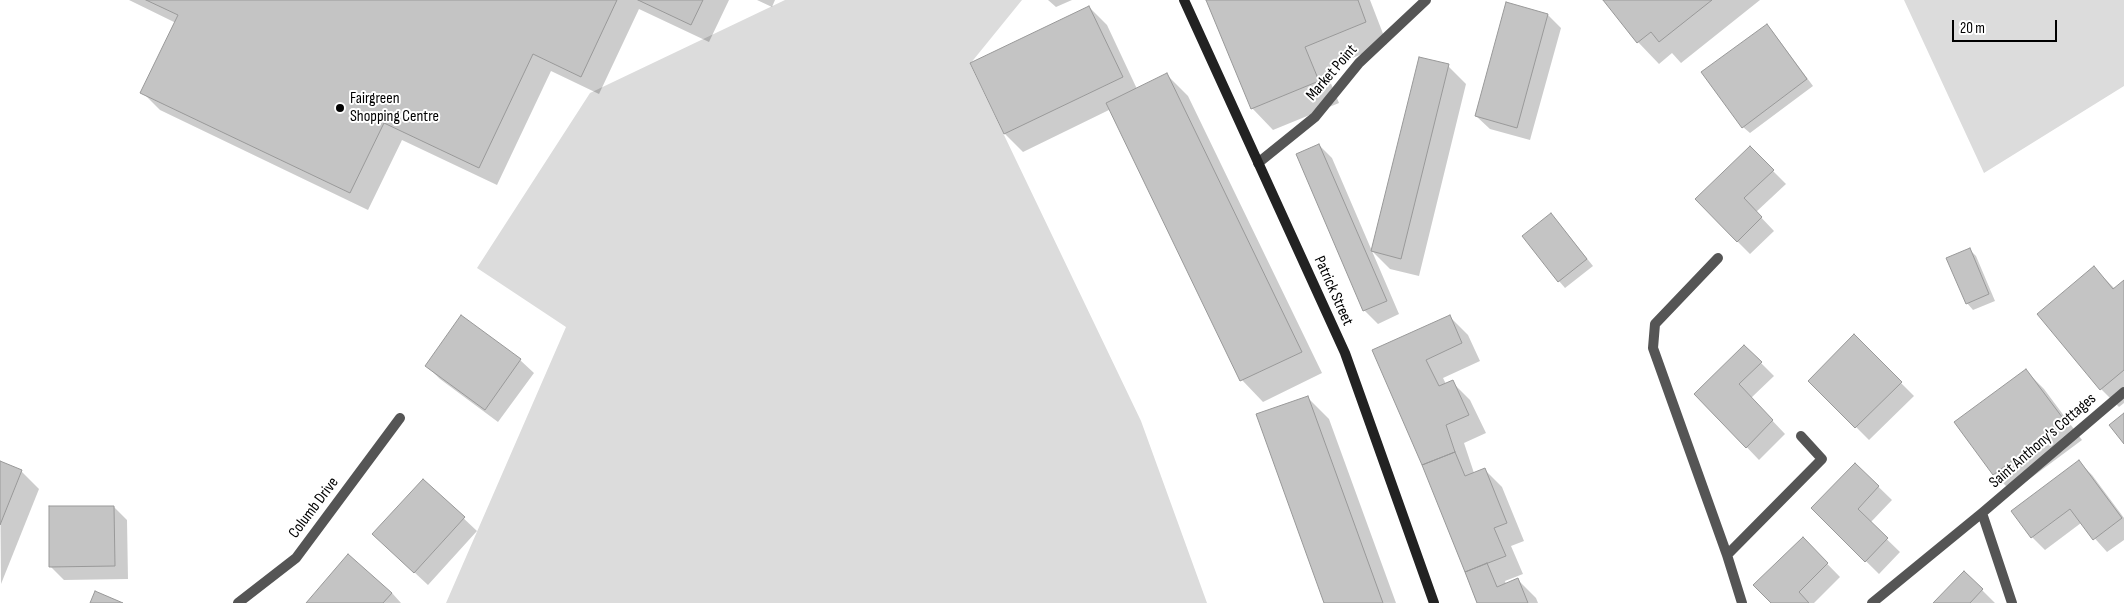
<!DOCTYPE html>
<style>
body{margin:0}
#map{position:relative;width:2124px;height:603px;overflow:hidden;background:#fff;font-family:"Sofia Sans Condensed",sans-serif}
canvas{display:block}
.scale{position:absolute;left:1952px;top:20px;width:105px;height:22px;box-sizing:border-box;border:2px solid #000;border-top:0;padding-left:6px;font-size:15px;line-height:18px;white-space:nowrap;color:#000;-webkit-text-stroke:4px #fff;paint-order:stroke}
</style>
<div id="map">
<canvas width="2124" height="603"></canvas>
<div class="scale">20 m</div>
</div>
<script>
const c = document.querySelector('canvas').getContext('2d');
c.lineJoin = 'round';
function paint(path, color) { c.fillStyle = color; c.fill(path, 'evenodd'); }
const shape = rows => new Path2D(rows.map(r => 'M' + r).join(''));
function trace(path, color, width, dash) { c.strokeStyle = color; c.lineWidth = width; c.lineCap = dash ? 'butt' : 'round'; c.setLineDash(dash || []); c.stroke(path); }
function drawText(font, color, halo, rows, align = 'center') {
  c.font = font + ' "Sofia Sans Condensed",sans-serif'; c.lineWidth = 4; c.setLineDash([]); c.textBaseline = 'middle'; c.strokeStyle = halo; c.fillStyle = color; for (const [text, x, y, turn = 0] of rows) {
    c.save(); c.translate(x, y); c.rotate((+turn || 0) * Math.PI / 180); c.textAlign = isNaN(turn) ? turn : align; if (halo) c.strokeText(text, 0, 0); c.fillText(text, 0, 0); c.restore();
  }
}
const green = shape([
 [785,0,1022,0,970,64,1141,421,1207,603,446,603,566,327,477,268,590,93],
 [1904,0,2124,0,2124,86,1984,173]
]);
const shadow = shape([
 [129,0,729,0,709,42,639,9,599,94,551,71,497,185,402,140,368,210,160,110,142,92,176,23],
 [757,0,775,0,772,7],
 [1048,0,1072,0,1056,7],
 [1208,0,1370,0,1387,44,1325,69,1339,103,1273,130,1252,108],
 [1604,0,1760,0,1681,63,1672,53,1659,64,1638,42],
 [1507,4,1548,15,1561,28,1530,140,1490,129,1476,116],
 [1089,7,1107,25,1137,89,1167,75,1188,96,1322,373,1263,402,1242,380,1111,109,1023,152,1005,134],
 [1773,32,1813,86,1750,133,1743,127],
 [1448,66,1466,84,1419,276,1390,269,1372,251],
 [1319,145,1332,158,1399,314,1378,324,1364,310,1297,154],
 [1750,148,1786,184,1756,212,1774,231,1750,254,1737,241],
 [1557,221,1593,266,1565,288,1559,281],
 [1969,249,1976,256,1995,301,1973,310,1967,303],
 [2094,268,2115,289,2124,282,2124,403,2119,407,2101,389],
 [1450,317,1468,335,1480,361,1443,378,1446,384,1452,382,1470,400,1486,433,1464,443,1474,473,1484,469,1502,487,1524,541,1511,546,1523,574,1505,581,1506,584,1518,580,1536,598,1538,603,1477,603,1423,465,1374,351],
 [1854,336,1914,396,1869,440,1810,381],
 [1744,346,1774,376,1751,398,1785,434,1759,460,1696,394],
 [520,360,534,373,498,422,440,379,427,366],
 [2026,371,2044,389,2082,440,2012,492,1994,474],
 [1307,397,1329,419,1396,603,1326,603],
 [2079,462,2092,475,2124,518,2124,540,2107,552,2081,523,2045,550,2032,537],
 [0,463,21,471,39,489,1,584],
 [1855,464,1892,500,1870,523,1900,552,1879,574,1812,508],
 [423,480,477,531,428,585,387,547],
 [114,507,127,520,128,579,64,580,51,567],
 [1803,539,1840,577,1814,603,1772,603],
 [1982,590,1995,603,1935,603],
 [392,593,401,603,308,603]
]);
const building = shape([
 [146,0,617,0,581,77,533,54,479,168,384,123,350,193,140,93,178,15,146,0],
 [638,0,703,0,691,25,638,0],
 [1206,0,1358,0,1366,22,1305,47,1319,81,1251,109,1206,0],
 [1603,0,1712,0,1659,42,1651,32,1637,43,1603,0],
 [1506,2,1548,14,1517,128,1475,116,1506,2],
 [1089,6,1123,77,1004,134,970,63,1089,6],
 [1767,24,1807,79,1742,128,1701,72,1767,24],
 [1419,57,1449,64,1401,259,1371,251,1419,57],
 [1167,73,1302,352,1240,381,1106,103,1167,73],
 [1319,144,1387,301,1363,311,1296,154,1319,144],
 [1750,146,1774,170,1744,198,1762,217,1737,242,1695,199,1750,146],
 [1551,213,1587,259,1558,282,1522,236,1551,213],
 [1970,248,1989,294,1966,304,1946,258,1970,248],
 [2094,266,2113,289,2124,280,2124,370,2100,390,2037,314,2094,266],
 [461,315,521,359,485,410,425,366,461,315],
 [1450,315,1462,343,1426,360,1439,386,1453,380,1469,415,1446,425,1455,452,1422,465,1372,350,1450,315],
 [1854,334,1902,382,1855,428,1808,381,1854,334],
 [1744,345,1762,362,1739,384,1773,420,1746,448,1694,394,1744,345],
 [2026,369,2065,421,1993,475,1954,422,2026,369],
 [1308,396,1383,603,1324,603,1256,414,1308,396],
 [2124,413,2124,444,2109,425,2124,413],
 [1455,452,1465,476,1485,468,1507,523,1494,528,1506,556,1465,572,1422,465,1455,452],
 [2079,460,2122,518,2093,540,2070,509,2031,538,2011,511,2079,460],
 [0,461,22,470,0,525,0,461],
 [1855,463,1879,486,1858,509,1888,538,1865,562,1811,508,1855,463],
 [423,479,465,517,414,573,372,534,423,479],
 [49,506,114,506,115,566,49,567,49,506],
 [1803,537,1828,563,1799,592,1809,603,1771,603,1753,585,1803,537],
 [348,554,392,593,383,603,306,603,348,554],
 [1487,563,1497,587,1518,578,1528,603,1477,603,1465,572,1487,563],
 [1964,571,1983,589,1970,603,1933,603,1964,571],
 [95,591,123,603,90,603,95,591]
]);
const street = shape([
 [1258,163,1315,117,1359,63,1426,0],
 [1718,258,1655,324,1653,348,1727,555,1742,603],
 [1982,513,2012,603],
 [1727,555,1822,459,1801,436],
 [238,603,296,558,400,418],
 [1872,603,1982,513,2124,392]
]);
const secondary = shape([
 [1184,0,1345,353,1434,603]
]);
const markers = [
 [340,108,5,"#000"]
];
const streetNames = [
 ["Market Point",1332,73,-49],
 ["Patrick Street",1333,291,66],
 ["Saint Anthony's Cottages",2043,441,-41],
 ["Columb Drive",314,508,-53]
];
const poiNames = [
 ["Fairgreen",350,99],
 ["Shopping Centre",350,117]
];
paint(green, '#dcdcdc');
paint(shadow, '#0003');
paint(building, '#c4c4c4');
trace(building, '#999', 1);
trace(street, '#555', 10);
trace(secondary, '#222', 10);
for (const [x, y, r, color] of markers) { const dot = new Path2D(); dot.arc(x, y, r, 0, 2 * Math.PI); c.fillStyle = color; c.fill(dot); trace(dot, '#fff', 2); }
drawText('16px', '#000', '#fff', streetNames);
drawText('16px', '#000', '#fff', poiNames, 'left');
</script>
